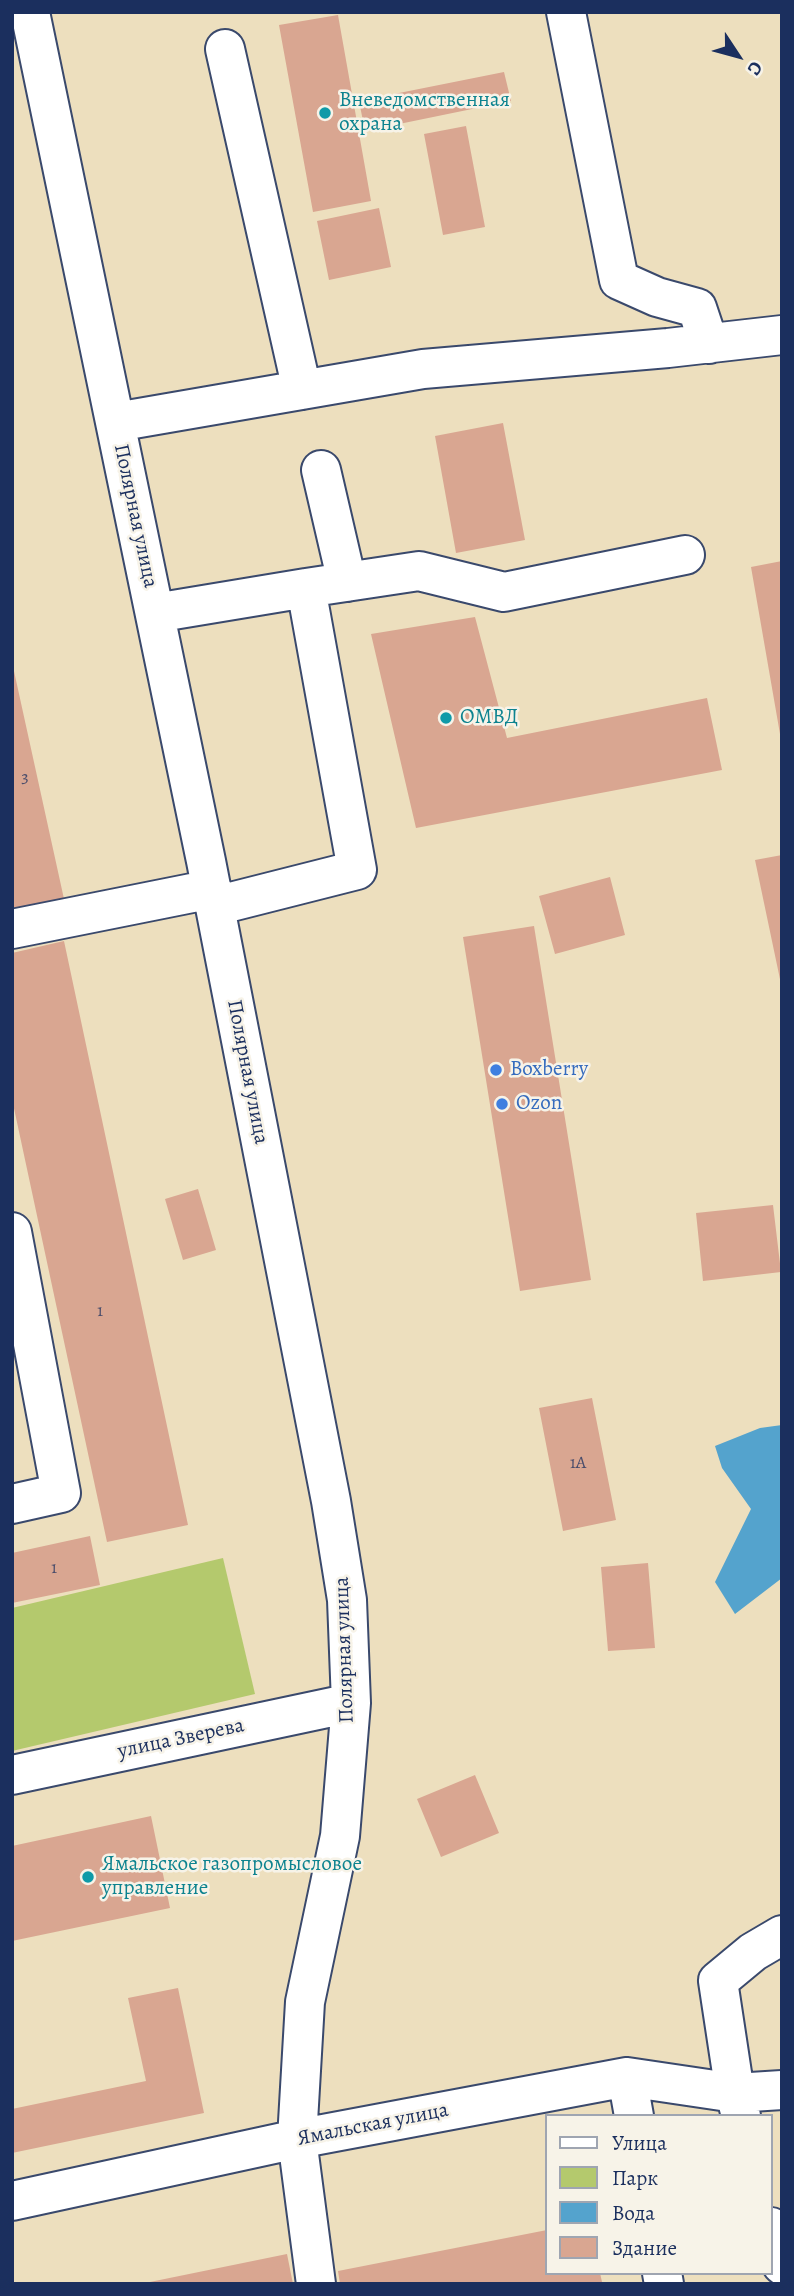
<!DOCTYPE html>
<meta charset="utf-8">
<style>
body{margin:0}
#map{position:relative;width:794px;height:2296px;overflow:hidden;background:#eddfbe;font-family:Alegreya,serif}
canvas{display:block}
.frame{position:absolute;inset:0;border:14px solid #1b2f5e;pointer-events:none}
.legend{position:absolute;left:545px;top:2114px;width:228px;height:161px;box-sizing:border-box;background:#f7f3e8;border:2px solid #9fa5b1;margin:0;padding:9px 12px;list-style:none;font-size:21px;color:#1b2f5e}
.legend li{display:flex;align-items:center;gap:14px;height:35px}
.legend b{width:35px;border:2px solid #9fa5b1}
.north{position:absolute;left:703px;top:21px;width:70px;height:70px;-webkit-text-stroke:5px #f7f3e8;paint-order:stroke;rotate:126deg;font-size:19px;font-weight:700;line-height:28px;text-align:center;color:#1b2f5e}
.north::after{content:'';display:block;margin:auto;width:24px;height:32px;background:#1b2f5e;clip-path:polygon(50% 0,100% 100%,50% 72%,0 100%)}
</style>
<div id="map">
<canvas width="794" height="2296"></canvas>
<div class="frame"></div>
<ul class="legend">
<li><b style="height:9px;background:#fff"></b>Улица</li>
<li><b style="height:19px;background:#b4c96d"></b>Парк</li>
<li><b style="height:19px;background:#54a3cd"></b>Вода</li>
<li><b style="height:19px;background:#d9a691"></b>Здание</li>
</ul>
<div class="north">С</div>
</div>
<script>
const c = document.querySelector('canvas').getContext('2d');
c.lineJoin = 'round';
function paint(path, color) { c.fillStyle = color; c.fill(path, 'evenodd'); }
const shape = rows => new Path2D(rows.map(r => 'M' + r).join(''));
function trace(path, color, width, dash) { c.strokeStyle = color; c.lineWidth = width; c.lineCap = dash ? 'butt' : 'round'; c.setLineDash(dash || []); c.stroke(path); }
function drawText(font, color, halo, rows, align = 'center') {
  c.font = font + ' Alegreya,serif'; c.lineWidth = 5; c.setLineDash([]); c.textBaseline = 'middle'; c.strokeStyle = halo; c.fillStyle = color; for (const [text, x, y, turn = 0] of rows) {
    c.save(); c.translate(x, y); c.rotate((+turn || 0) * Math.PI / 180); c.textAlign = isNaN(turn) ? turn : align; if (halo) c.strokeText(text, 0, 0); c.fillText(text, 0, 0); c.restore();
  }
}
const green = shape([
 [223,1558,255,1694,12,1751,12,1608]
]);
const water = shape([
 [782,1425,782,1578,735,1614,715,1582,751,1509,722,1468,715,1446,760,1428]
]);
const building = shape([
 [338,15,371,201,313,212,279,25],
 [504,72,511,101,365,131,359,101],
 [466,126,485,227,443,235,424,134],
 [379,208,391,267,329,280,317,221],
 [503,423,525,540,456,553,435,436],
 [782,561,782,734,780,734,751,567],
 [475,617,507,738,707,698,722,770,416,828,371,634],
 [12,662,64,899,12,910],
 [782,855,782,984,781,984,755,860],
 [610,877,625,935,555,954,539,896],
 [534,926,591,1280,520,1291,463,937],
 [64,941,188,1525,107,1542,12,1099,12,953],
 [198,1189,216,1250,183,1260,165,1199],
 [773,1205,781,1272,703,1281,696,1213],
 [592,1398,616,1520,563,1531,539,1408],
 [90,1536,100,1585,12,1603,12,1553],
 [648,1563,655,1648,608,1651,601,1567],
 [475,1775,499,1833,441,1857,417,1799],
 [151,1816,170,1908,12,1941,12,1846],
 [178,1988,204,2113,12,2153,12,2109,146,2081,128,1998],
 [547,2230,547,2273,600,2273,602,2282,340,2284,338,2271],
 [287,2254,293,2284,145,2284,145,2283]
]);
const minor = shape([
 [30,12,206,861,331,1501,347,1600,351,1703,340,1836,305,2002,297,2139,316,2284],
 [566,12,619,280,657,297,697,308,709,344],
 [225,49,302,390],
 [116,422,423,369,668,348,782,335],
 [321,470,347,582],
 [306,588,419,571,504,592,685,555],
 [155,613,306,588,357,870,215,906],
 [12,929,212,889],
 [12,1232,61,1493,12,1504],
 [12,1775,351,1703],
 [627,2077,634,2116],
 [741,2116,735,2093,718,1981,753,1952,782,1935],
 [12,2201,297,2139,627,2077,735,2093,782,2090],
 [771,2227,782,2265],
 [662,2273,664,2284]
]);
const markers = [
 [325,113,7,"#0f9aa8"],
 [446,718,7,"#0f9aa8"],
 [496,1070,7,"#3f7fe0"],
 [502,1104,7,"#3f7fe0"],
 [88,1877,7,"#0f9aa8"]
];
const numberNames = [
 ["3",25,778],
 ["1",100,1312],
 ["1А",578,1464],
 ["1",54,1569]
];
const cultureNames = [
 ["Вневедомственная",339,101],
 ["охрана",339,125],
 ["ОМВД",460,718],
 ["Ямальское газопромысловое",102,1865],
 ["управление",102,1889]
];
const streetNames = [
 ["Полярная улица",135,516,78],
 ["Полярная улица",247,1072,79],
 ["Полярная улица",345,1650,-92],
 ["улица Зверева",181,1739,-12],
 ["Ямальская улица",373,2125,-11]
];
const shopNames = [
 ["Boxberry",510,1070],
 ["Ozon",516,1104]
];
paint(green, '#b4c96d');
paint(water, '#54a3cd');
paint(building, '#d9a691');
trace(minor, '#3a496c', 42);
trace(minor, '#fff', 38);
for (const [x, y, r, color] of markers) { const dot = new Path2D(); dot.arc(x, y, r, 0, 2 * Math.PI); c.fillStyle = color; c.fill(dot); trace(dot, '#f7f3e8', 2.5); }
drawText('18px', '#4a4d6b', null, numberNames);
drawText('21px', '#0d838f', '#f7f3e8', cultureNames, 'left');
drawText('21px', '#1b2f5e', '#f7f3e8', streetNames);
drawText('21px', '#366cbe', '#f7f3e8', shopNames, 'left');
</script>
